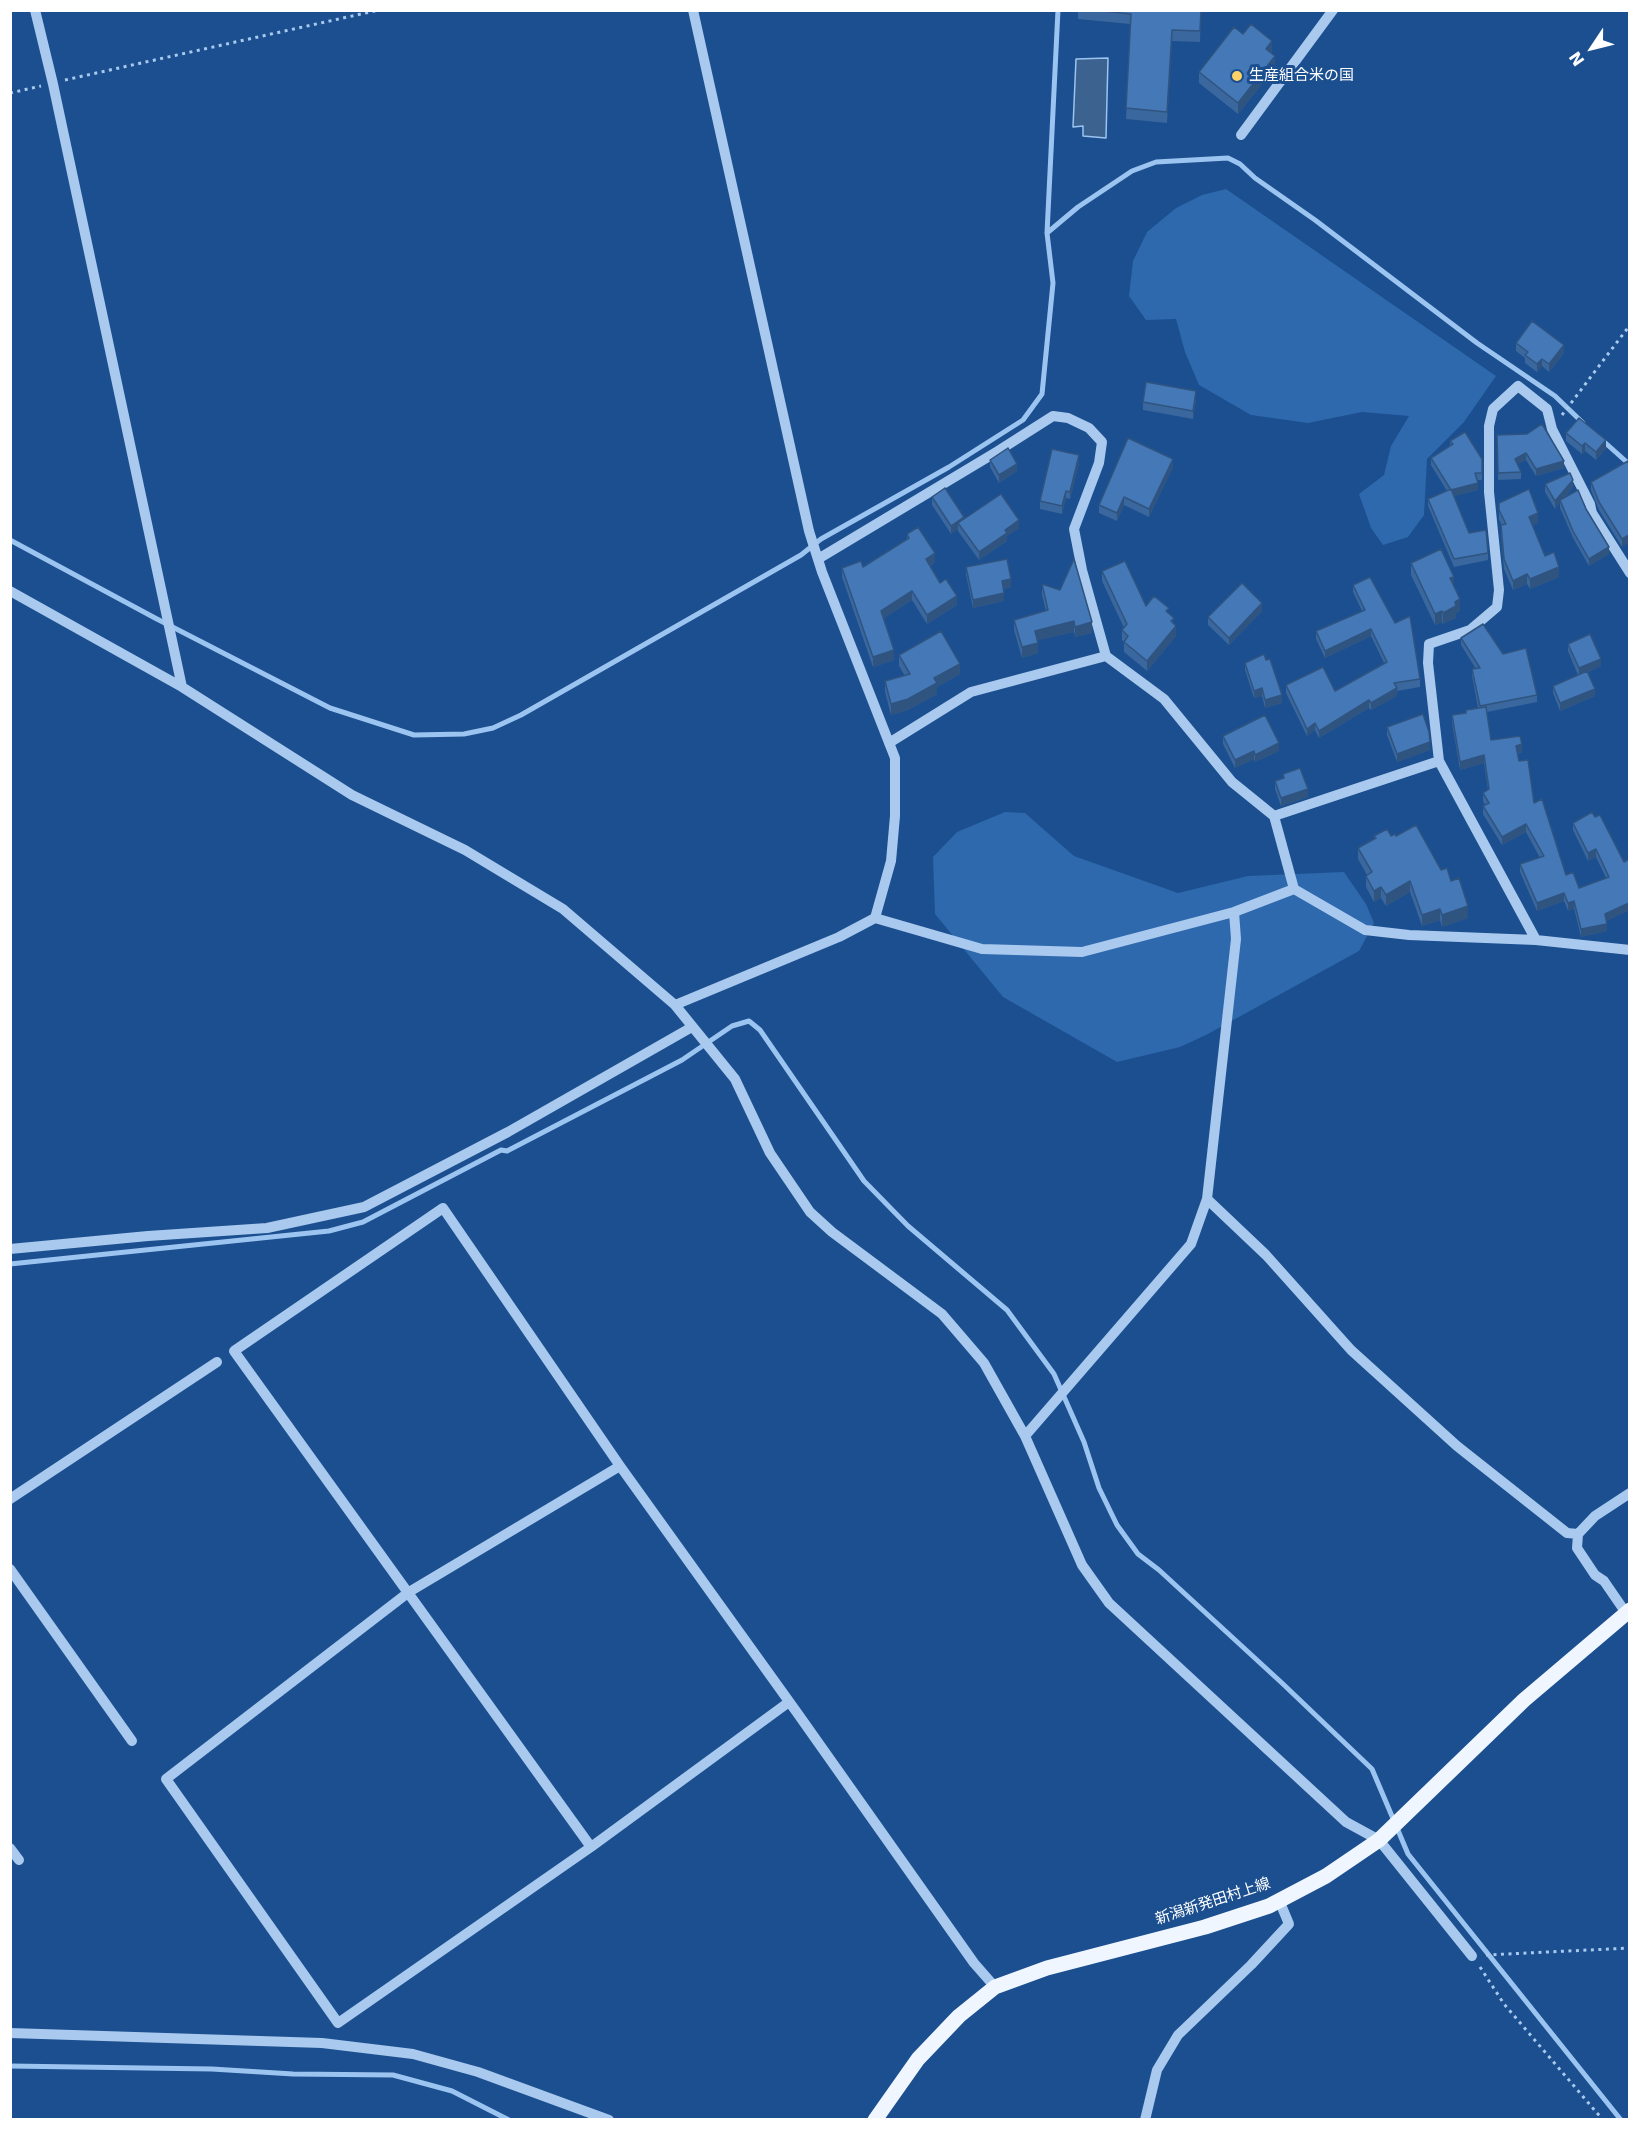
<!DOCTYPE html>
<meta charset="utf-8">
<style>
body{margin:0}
#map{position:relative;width:1640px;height:2130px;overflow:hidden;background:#1b4f8f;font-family:"DejaVu Sans",sans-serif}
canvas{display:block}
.frame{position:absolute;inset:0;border:12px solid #fff;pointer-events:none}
.north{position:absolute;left:1562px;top:18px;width:60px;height:60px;-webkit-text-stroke:4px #1b4f8f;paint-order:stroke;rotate:235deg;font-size:16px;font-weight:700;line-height:24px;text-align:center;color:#fff}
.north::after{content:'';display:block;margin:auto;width:21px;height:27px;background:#fff;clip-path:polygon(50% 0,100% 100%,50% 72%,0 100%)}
</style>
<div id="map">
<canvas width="1640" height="2130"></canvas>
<div class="frame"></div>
<div class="north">N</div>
</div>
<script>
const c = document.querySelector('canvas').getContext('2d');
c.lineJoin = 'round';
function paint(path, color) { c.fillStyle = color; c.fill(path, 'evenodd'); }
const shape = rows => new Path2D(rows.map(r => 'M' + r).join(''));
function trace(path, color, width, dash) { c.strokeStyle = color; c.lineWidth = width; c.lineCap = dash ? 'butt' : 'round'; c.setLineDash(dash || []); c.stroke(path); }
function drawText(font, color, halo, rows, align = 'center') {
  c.font = font + ' "DejaVu Sans","Noto Sans JP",sans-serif'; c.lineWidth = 6; c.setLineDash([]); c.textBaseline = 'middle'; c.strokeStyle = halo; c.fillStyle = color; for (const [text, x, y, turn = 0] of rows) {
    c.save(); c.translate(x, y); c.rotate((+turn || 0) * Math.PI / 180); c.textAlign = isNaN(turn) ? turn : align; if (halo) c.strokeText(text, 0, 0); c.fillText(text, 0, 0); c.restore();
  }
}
const green = shape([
 [1226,189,1496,376,1464,422,1427,459,1424,515,1408,537,1383,545,1371,528,1359,494,1384,475,1391,446,1409,416,1362,412,1308,423,1251,415,1199,385,1185,352,1176,319,1146,320,1129,296,1133,261,1147,232,1176,208,1202,195],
 [1005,812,1025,813,1074,856,1178,893,1248,876,1344,872,1366,904,1374,923,1359,951,1206,1035,1180,1047,1117,1062,1003,997,935,914,933,857,957,832]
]);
const water = shape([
 [1108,58,1106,138,1083,136,1083,126,1073,127,1076,59,1108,58]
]);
const stream = shape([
 [1047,233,1078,207,1132,171,1156,162,1228,158,1240,164,1255,178,1315,220,1477,343,1555,396,1583,423],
 [1601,439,1630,465],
 [10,540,155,618,330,708,414,735,464,734,493,728,521,715,801,555,821,539,949,467,1023,420,1042,394,1053,283,1047,233,1058,10],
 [10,1264,329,1231,363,1222,501,1150,507,1151,682,1060,732,1026,749,1021,760,1030,864,1181,908,1226,1007,1310,1054,1374,1084,1442,1099,1488,1117,1525,1138,1554,1159,1570,1283,1684,1372,1769,1408,1854,1621,2120],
 [10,2066,212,2069,293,2074,393,2075,452,2091,509,2120]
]);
const path = shape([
 [65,80,379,10],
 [10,93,41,86],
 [1562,415,1630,325],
 [1486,1955,1630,1948],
 [1480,1967,1504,2004,1603,2120]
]);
const minor = shape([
 [35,10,53,84,182,687],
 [693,10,809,531,822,572,895,758,895,816,891,861,875,918],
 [1241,135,1333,10],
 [818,559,998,451,1053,416,1068,418,1089,428,1102,442,1099,463,1074,529,1082,570,1106,656,1164,699,1232,782,1274,816,1294,889],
 [10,591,182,687,352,795,465,850,563,909,675,1005,735,1079,770,1153,810,1212,832,1232,942,1314,984,1363,1025,1436,1082,1565,1109,1603,1346,1822,1379,1840,1472,1956],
 [889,743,971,692,1106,656],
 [1274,816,1439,761],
 [1536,940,1439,761,1428,663,1429,644,1470,630,1497,607,1499,590,1489,492,1489,426,1493,409,1518,386,1547,409,1552,429,1590,504,1592,513,1630,573],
 [675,1005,839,937,875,918,982,949,1082,952,1234,912,1294,889,1365,930,1409,935,1536,940,1630,950],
 [1207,1199,1266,1255,1351,1350,1457,1446,1567,1533,1578,1534],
 [10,1249,148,1236,267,1228,364,1207,508,1132,692,1027],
 [1025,1436,1191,1244,1207,1199,1236,939,1234,912],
 [620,1466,409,1592,166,1779,338,2023,591,1847,789,1702],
 [10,1499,217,1362],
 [10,1569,132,1741],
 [1626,1613,1604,1581,1595,1575,1577,1548,1578,1534,1595,1516,1630,1493],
 [591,1847,234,1351,443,1208,620,1466,798,1714,974,1963,995,1987],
 [10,1848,19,1860],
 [10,2033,322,2043,413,2054,478,2072,609,2120],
 [1145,2120,1157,2070,1178,2035,1251,1965,1289,1924,1279,1900]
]);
const major = shape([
 [875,2120,918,2059,959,2016,995,1987,1047,1968,1205,1927,1269,1906,1326,1876,1379,1840,1524,1700,1630,1610]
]);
const wall = shape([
 [1078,10,1201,10,1200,42,1172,41,1167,123,1126,119,1130,24,1078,19],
 [1243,34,1272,52,1271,54,1275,68,1238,114,1199,83,1199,72],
 [1516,343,1564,353,1549,372,1542,366,1537,372,1525,363,1525,358,1516,351],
 [1196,399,1193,419,1143,410,1143,402],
 [1566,433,1606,448,1596,460,1585,451,1582,454,1566,441],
 [1497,435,1564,468,1536,476,1526,460,1518,464,1521,472,1521,479,1498,480],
 [1450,441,1482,459,1482,480,1477,480,1478,490,1454,496,1469,533,1488,553,1488,560,1454,567,1428,506,1428,499,1447,491,1431,465,1431,458,1450,446],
 [990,460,1017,471,999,483,990,467],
 [1079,463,1070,499,1066,498,1062,514,1040,509,1040,501],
 [1629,464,1622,547,1599,510,1591,490,1591,482],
 [1173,467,1149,517,1124,505,1117,521,1099,513,1099,505],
 [1545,484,1573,487,1565,497,1586,509,1609,554,1589,566,1573,538,1560,508,1560,503,1555,509,1545,492],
 [932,497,964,519,1019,528,1007,536,1007,541,979,560,958,531,958,529,951,534,932,505],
 [1499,503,1538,523,1532,525,1545,556,1559,577,1530,589,1527,584,1513,590,1504,569,1501,535,1502,525,1499,520],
 [907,534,935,562,930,566,940,583,957,605,927,624,912,600,884,618,894,660,873,667,842,577,842,568,863,567,907,539],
 [1411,563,1454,587,1460,611,1456,613,1456,618,1443,624,1442,622,1435,625,1411,575],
 [966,567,1011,587,1003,589,1004,601,973,608,966,575],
 [1102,571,1146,606,1169,613,1174,624,1176,636,1147,671,1124,652,1124,642,1122,640,1122,630,1124,628,1102,581],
 [1042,584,1092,633,1075,637,1074,632,1038,640,1038,653,1022,658,1014,630,1014,620,1046,611,1042,595],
 [1353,585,1420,679,1420,687,1397,691,1397,696,1371,710,1369,708,1319,738,1315,730,1307,736,1286,693,1286,685,1335,691,1384,663,1371,636,1325,658,1316,639,1316,631,1362,611,1353,592],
 [1262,611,1229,645,1208,625,1208,617],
 [1461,638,1503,654,1537,695,1537,702,1487,712,1491,740,1522,752,1518,754,1519,761,1534,803,1566,875,1579,888,1606,878,1596,857,1588,861,1573,830,1573,823,1624,862,1629,859,1629,910,1606,921,1607,931,1581,937,1574,908,1568,911,1564,901,1537,911,1520,872,1520,864,1540,858,1526,832,1502,845,1483,814,1483,806,1485,805,1483,801,1483,793,1488,790,1484,763,1460,770,1452,723,1452,715,1466,713,1478,708,1472,676,1472,669,1476,669,1461,645],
 [1568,644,1601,666,1588,672,1595,696,1560,711,1553,693,1553,686,1578,675,1568,651],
 [899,655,960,674,937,687,937,694,908,710,891,715,885,692,885,681,905,676,899,666],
 [1245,663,1282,703,1265,708,1262,696,1254,698,1245,670],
 [1387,727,1430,750,1397,762,1387,735],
 [1223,736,1279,751,1255,762,1254,759,1235,768,1223,744],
 [1283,774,1308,797,1281,806,1275,789,1275,781,1283,779],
 [1374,836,1396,836,1441,870,1451,881,1468,918,1442,927,1440,920,1422,926,1410,892,1386,906,1381,898,1374,902,1366,887,1366,876,1367,875,1358,859,1358,848,1374,839]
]);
const shadedWall = shape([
 [1172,30,1172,41,1167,123,1167,112],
 [1272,41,1272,52,1266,61,1266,49],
 [1275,56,1275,68,1238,114,1238,103],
 [1564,345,1564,353,1549,372,1549,364],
 [1542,359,1542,366,1537,372,1537,364],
 [1196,391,1196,399,1193,419,1193,411],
 [1606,440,1606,448,1596,460,1596,452],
 [1585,443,1585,451,1582,454,1582,446],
 [1526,453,1526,460,1515,466,1515,459],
 [1079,455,1079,463,1070,499,1070,492],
 [1173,459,1173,467,1149,517,1149,509],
 [1564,461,1564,468,1536,476,1536,469],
 [1017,464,1017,471,999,483,999,475],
 [1573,480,1573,487,1561,502,1560,500,1560,503,1555,509,1555,501],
 [1478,483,1478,490,1451,497,1451,490],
 [1066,491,1066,498,1062,514,1062,506],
 [1124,497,1124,505,1117,521,1117,513],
 [1538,513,1538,523,1529,527,1529,517],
 [964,517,964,525,958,523,958,529,951,534,951,526],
 [1019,520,1019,528,1007,536,1007,541,979,560,979,552,1005,530],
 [1629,535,1629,543,1622,547,1622,539],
 [1609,547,1609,554,1589,566,1589,559],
 [935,553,935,562,926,568,926,559],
 [1559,567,1559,577,1530,589,1530,579],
 [1527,574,1527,584,1513,590,1513,581],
 [1454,577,1454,588,1450,578],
 [1011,579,1011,587,1002,589,1002,581],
 [912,591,912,600,881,620,881,611],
 [1004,593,1004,601,973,608,973,600],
 [957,596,957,605,927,624,927,615],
 [1460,599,1460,611,1456,613,1456,618,1443,624,1443,613,1455,602],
 [1262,603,1262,611,1229,645,1229,638],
 [1442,611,1442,622,1435,625,1435,614],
 [1074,621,1074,632,1035,641,1035,631],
 [1092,622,1092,633,1075,637,1075,627],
 [1176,626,1176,636,1147,671,1147,661],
 [1371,629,1371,636,1325,658,1325,651],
 [1038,643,1038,653,1022,658,1022,647],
 [894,650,894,660,873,667,873,657],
 [1601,659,1601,666,1579,676,1579,668],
 [960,664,960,674,937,687,937,694,908,710,891,715,891,704],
 [1262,688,1262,696,1254,698,1254,691],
 [1397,688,1397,696,1371,710,1371,703],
 [1595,689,1595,696,1560,711,1560,703],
 [1282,695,1282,703,1265,708,1265,700],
 [1369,700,1369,708,1319,738,1319,731],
 [1315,723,1315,730,1307,736,1307,729],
 [1430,742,1430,750,1397,762,1397,754],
 [1279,743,1279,751,1255,762,1255,755],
 [1522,744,1522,752,1516,754,1516,746],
 [1254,751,1254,759,1235,768,1235,760],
 [1484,755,1484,763,1460,770,1460,762],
 [1308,789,1308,797,1281,806,1281,798],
 [1526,824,1526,832,1502,845,1502,837],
 [1596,849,1596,857,1588,861,1588,853],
 [1410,881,1410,892,1386,906,1386,895],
 [1381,887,1381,898,1374,902,1374,891],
 [1564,893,1564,901,1537,911,1537,903],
 [1574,901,1574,908,1568,911,1568,903],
 [1629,903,1629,910,1605,922,1605,914],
 [1468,906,1468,918,1442,927,1442,915],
 [1440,909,1440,920,1422,926,1422,915],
 [1607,924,1607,931,1581,937,1581,929]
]);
const building = shape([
 [1094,10,1201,10,1200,31,1172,30,1167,112,1126,108,1131,14,1094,10],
 [1251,24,1272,41,1266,49,1275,56,1238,103,1199,72,1234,27,1243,34,1251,24],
 [1532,321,1564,345,1549,364,1542,359,1537,364,1525,355,1528,352,1516,343,1532,321],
 [1146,382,1196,391,1193,411,1143,402,1146,382],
 [1579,418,1606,440,1596,452,1585,443,1582,446,1566,433,1579,418],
 [1542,424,1564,461,1536,469,1526,453,1515,459,1521,472,1498,473,1497,435,1527,434,1542,424],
 [1465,432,1482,459,1482,473,1475,473,1478,483,1451,490,1431,458,1453,444,1450,441,1465,432],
 [1128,438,1173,459,1149,509,1124,497,1117,513,1099,505,1128,438],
 [1008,448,1017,464,999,475,990,460,1008,448],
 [1052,449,1079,455,1070,492,1066,491,1062,506,1040,501,1052,449],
 [1628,461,1629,464,1629,535,1622,539,1599,502,1591,482,1628,461],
 [1570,473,1573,480,1555,501,1545,484,1570,473],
 [945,488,964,517,951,526,932,497,945,488],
 [1451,489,1469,533,1486,530,1488,553,1454,559,1428,499,1451,489],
 [1529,489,1538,513,1529,517,1545,556,1554,552,1559,567,1530,579,1527,574,1513,581,1504,559,1501,525,1506,524,1499,510,1499,503,1529,489],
 [1578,490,1586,509,1609,547,1589,559,1573,531,1560,500,1578,490],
 [1001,494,1019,520,1005,530,1007,533,979,552,958,523,1001,494],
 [918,527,935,553,926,559,940,583,946,579,957,596,927,615,912,591,881,611,894,650,873,657,842,568,861,561,863,567,909,538,907,534,918,527],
 [1441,549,1454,577,1450,578,1460,599,1455,602,1456,606,1443,613,1442,611,1435,614,1411,563,1441,549],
 [1007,559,1011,579,1002,581,1004,593,973,600,966,567,1007,559],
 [1074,559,1092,622,1075,627,1074,621,1035,631,1038,643,1022,647,1014,620,1048,610,1042,584,1060,590,1074,559],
 [1125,561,1146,606,1154,596,1169,608,1166,611,1174,618,1171,621,1176,626,1147,661,1124,642,1128,636,1122,630,1127,624,1102,571,1125,561],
 [1370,577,1395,623,1410,616,1420,679,1394,683,1397,688,1371,703,1369,700,1319,731,1315,723,1307,729,1286,685,1323,667,1335,691,1387,662,1371,629,1325,651,1316,631,1365,610,1353,585,1370,577],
 [1242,583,1262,603,1229,638,1208,617,1242,583],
 [1483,624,1503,654,1526,648,1537,695,1480,706,1472,669,1480,668,1461,638,1483,624],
 [941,631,960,664,934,678,937,683,908,699,891,704,885,681,910,674,899,655,941,631],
 [1590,634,1601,659,1579,668,1568,644,1590,634],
 [1264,654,1266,660,1270,659,1282,695,1265,700,1262,688,1254,691,1245,663,1264,654],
 [1587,671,1595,689,1560,703,1553,686,1587,671],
 [1486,707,1491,740,1520,736,1522,744,1516,746,1519,761,1528,760,1534,803,1542,799,1566,875,1573,872,1579,888,1609,877,1596,849,1588,853,1573,823,1592,812,1595,817,1600,815,1624,862,1629,859,1629,903,1605,914,1607,924,1581,929,1574,901,1568,903,1564,893,1537,903,1520,864,1544,856,1526,824,1502,837,1483,806,1489,803,1483,793,1489,789,1484,755,1460,762,1452,715,1466,713,1466,710,1486,707],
 [1423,714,1429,732,1430,742,1397,754,1387,727,1423,714],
 [1265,715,1279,743,1255,755,1254,751,1235,760,1223,736,1265,715],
 [1300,768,1308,789,1281,798,1275,781,1284,778,1283,774,1300,768],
 [1416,825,1441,870,1447,868,1451,881,1459,878,1468,906,1442,915,1440,909,1422,915,1410,881,1386,895,1381,887,1374,891,1366,876,1372,872,1358,848,1376,838,1374,836,1387,829,1391,836,1395,834,1396,836,1416,825]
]);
const markers = [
 [1237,76,6,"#ffd166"]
];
const poiNames = [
 ["生産組合米の国",1249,76]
];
const streetNames = [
 ["新潟新発田村上線",1213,1902,-18]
];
paint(green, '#2e69ad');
paint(water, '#3c6290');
trace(water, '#9cc4f0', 1.5);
trace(stream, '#9cc4f0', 5);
trace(path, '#a9c9ee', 3, [3, 4.5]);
trace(minor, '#a9c9ee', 10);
trace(major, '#f0f6ff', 15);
paint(wall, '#3a679d');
paint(shadedWall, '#305480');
paint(building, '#4478b7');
trace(building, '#305480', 1.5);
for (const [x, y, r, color] of markers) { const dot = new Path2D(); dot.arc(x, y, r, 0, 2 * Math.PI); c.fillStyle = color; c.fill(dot); trace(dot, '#1b4f8f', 2); }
drawText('15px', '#fff', '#1b4f8f', poiNames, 'left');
drawText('15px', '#fff', '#1b4f8f', streetNames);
</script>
